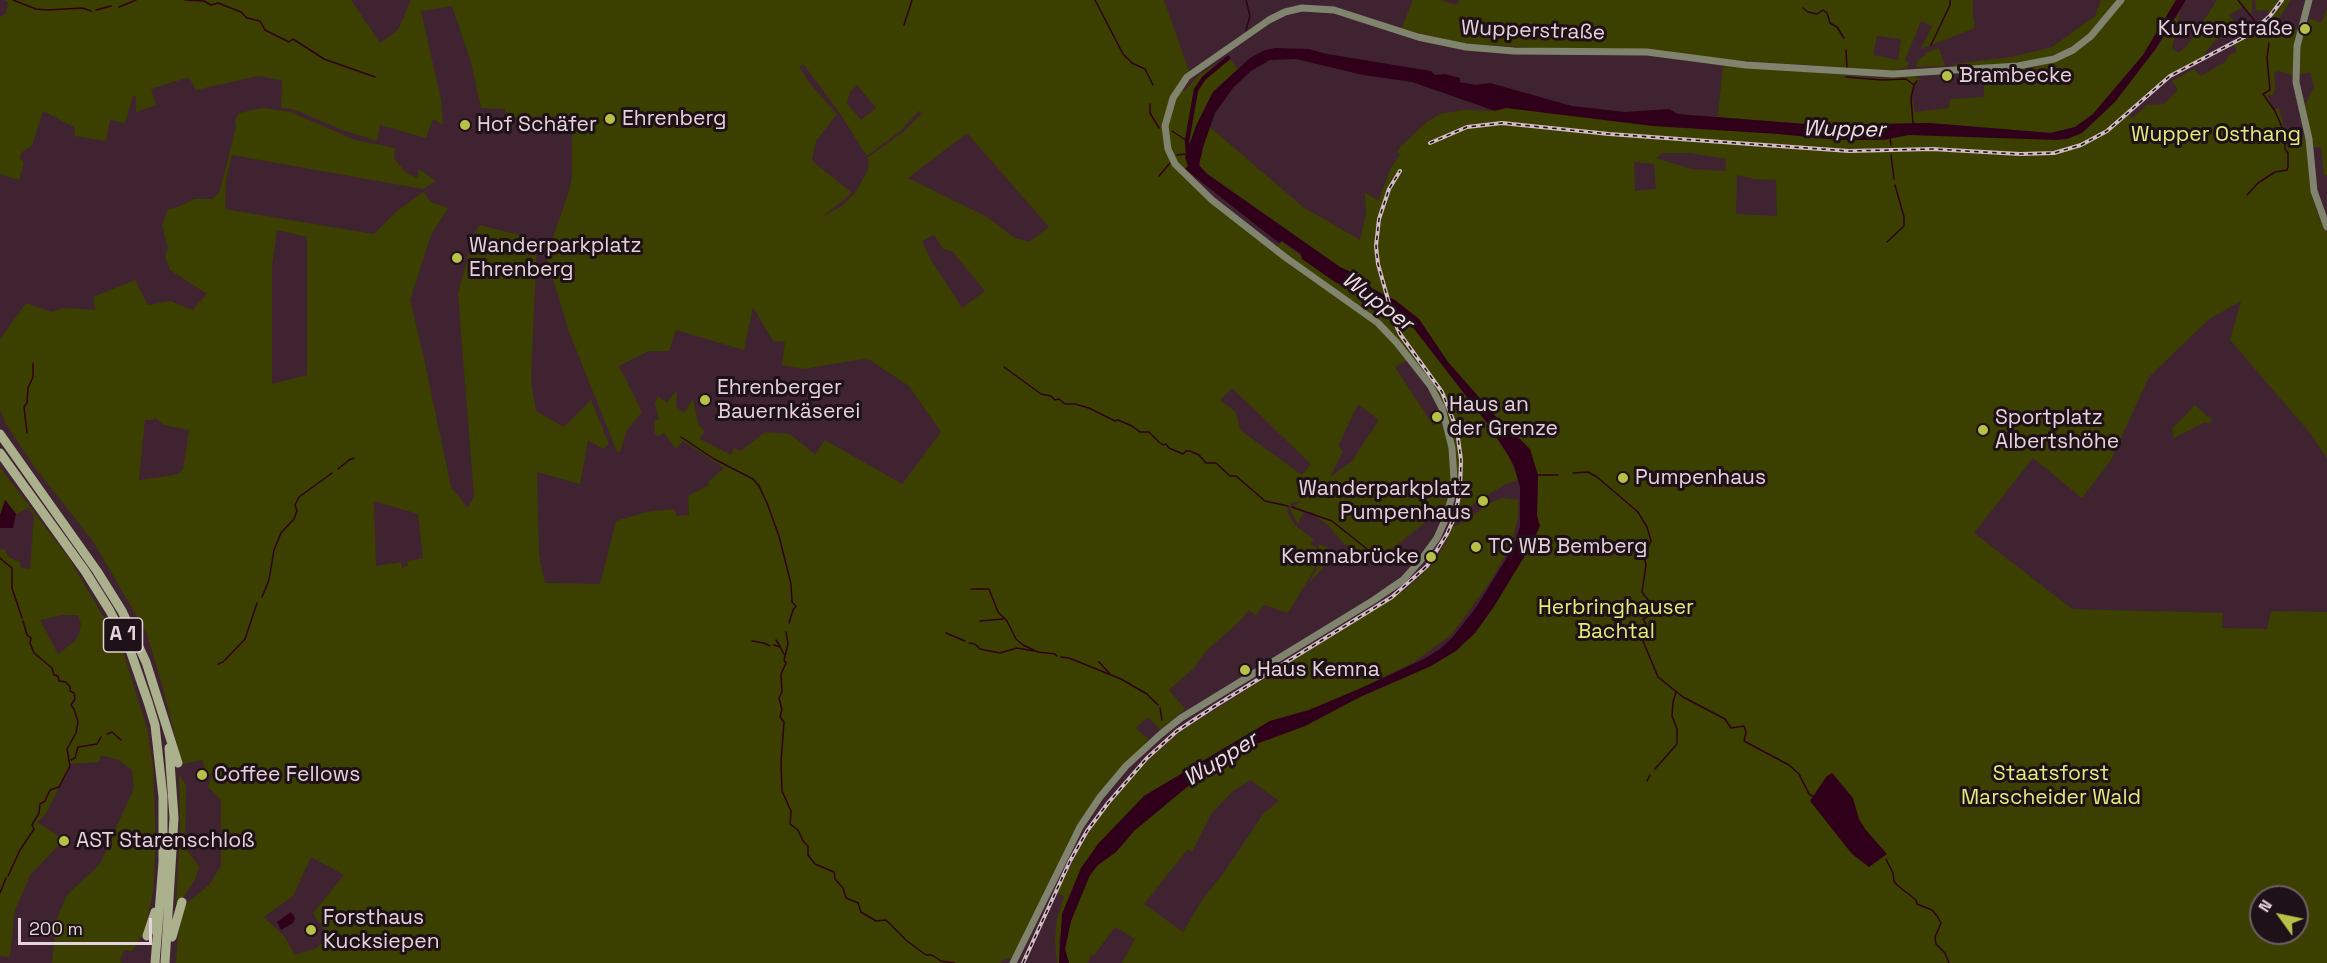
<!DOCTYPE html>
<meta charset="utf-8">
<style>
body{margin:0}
#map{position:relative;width:2327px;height:963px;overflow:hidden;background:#402330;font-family:"Space Grotesk",sans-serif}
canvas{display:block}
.north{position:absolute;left:2249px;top:885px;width:60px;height:60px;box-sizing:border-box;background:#1e1117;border:2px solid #6e5e65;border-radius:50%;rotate:303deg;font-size:16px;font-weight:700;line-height:24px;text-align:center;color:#e6d2da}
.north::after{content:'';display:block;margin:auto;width:21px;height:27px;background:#b8c147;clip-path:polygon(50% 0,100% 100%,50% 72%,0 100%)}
.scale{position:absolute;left:18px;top:918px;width:134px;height:27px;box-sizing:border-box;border:3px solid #e6d2da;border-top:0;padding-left:8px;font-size:18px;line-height:21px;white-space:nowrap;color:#e6d2da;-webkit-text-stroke:4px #1e1117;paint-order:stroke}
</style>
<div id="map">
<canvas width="2327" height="963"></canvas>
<div class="north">N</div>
<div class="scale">200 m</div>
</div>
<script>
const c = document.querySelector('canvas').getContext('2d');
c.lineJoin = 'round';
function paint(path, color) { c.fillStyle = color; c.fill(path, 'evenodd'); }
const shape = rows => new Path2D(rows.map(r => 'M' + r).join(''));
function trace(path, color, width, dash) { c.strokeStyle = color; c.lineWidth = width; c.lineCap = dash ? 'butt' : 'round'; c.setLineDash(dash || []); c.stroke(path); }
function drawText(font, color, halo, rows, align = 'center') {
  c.font = font + ' "Space Grotesk",sans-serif'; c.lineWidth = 6; c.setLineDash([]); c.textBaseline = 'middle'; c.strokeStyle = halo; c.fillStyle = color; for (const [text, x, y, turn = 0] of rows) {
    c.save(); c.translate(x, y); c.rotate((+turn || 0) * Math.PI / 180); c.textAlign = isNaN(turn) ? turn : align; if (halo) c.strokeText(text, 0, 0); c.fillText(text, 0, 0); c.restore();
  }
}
const green = shape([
 [4,0,351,0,380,43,398,30,411,0,1164,0,1189,71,1177,86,1184,91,1200,74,1228,57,1238,69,1213,92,1196,126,1188,166,1185,169,1191,174,1189,180,1275,249,1281,241,1335,282,1371,300,1400,321,1412,326,1487,423,1508,455,1519,480,1506,484,1484,497,1455,517,1462,485,1453,485,1445,505,1434,509,1427,521,1383,556,1377,551,1374,556,1344,544,1329,526,1310,512,1304,511,1298,524,1290,509,1301,501,1294,502,1289,506,1287,511,1290,517,1296,526,1312,538,1314,541,1311,541,1310,545,1316,547,1318,553,1314,570,1288,613,1264,605,1255,615,1249,610,1240,621,1205,652,1194,668,1169,690,1185,709,1161,730,1148,717,1136,728,1149,740,1107,785,1012,958,1005,959,1000,963,176,963,178,934,185,905,209,885,221,866,221,800,208,787,212,774,205,773,203,760,182,764,164,692,147,634,93,541,33,465,5,422,0,409,0,339,26,303,51,312,65,308,95,310,93,297,135,280,148,305,171,301,192,310,207,294,170,270,165,256,168,248,162,225,168,209,176,208,195,199,213,199,220,191,236,127,235,120,239,113,262,108,291,112,355,140,395,148,394,158,405,172,417,178,419,169,436,181,423,189,232,155,226,180,225,209,374,234,397,211,423,192,431,202,448,208,431,235,410,300,423,354,451,487,468,508,474,496,458,294,470,249,479,225,531,238,537,242,531,382,536,411,564,427,591,400,609,444,603,449,588,440,580,484,537,472,539,555,545,583,600,584,616,521,647,512,674,509,677,516,689,515,688,496,709,485,708,482,724,468,683,441,676,449,664,433,658,436,655,434,654,420,659,419,655,403,658,396,667,403,675,392,677,392,676,407,684,413,693,399,699,426,705,430,700,439,731,455,734,448,741,451,765,432,790,434,815,455,825,440,902,484,941,432,909,386,870,360,863,359,804,369,782,365,785,342,773,341,753,307,744,350,676,330,669,351,649,351,619,366,642,412,627,430,620,452,617,452,569,332,543,246,552,240,569,191,572,174,572,116,508,118,506,117,505,109,481,108,471,62,452,6,421,11,441,99,443,125,433,119,426,138,380,125,377,141,342,130,298,111,281,107,282,80,258,76,196,90,190,79,186,78,151,89,156,105,136,112,136,96,133,96,125,123,110,120,106,141,75,136,74,127,43,111,32,146,22,152,20,158,24,162,19,180,0,174,0,17,6,14,8,2],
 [804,65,839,112,867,156,900,131,919,111,922,113,903,132,867,158,869,163,867,172,855,193,843,205,821,218,852,193,812,161,816,141,837,114,810,84,799,67],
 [857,85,876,108,861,120,847,103,850,92],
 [967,133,1049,227,1029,242,1015,238,987,217,908,178],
 [277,230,307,237,307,375,272,384,272,267],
 [934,235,943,249,952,251,985,291,962,308,931,260,922,241],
 [1408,360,1433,394,1443,423,1433,425,1395,367],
 [1232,388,1311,464,1302,475,1240,430,1236,412,1220,400],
 [1358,404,1379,420,1352,461,1330,477,1343,451,1338,446],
 [154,417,164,425,189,430,183,469,178,474,168,476,139,480,145,420,154,420],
 [374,501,418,514,423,558,407,561,408,566,402,568,401,562,376,566],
 [311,857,344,875,313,913,328,935,317,948,295,955,285,937,264,917,293,896],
 [1413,0,1440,0,1457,5,1459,0,1973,0,1973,15,1975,28,1921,49,1932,26,1921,21,1905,60,1909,63,1907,67,1893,71,1704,58,1467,44,1401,29],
 [1877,36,1901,39,1898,60,1873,55],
 [2101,0,2116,0,2098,24,2083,39,2064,51,2036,61,1955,68,1954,64,2011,57,2052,47,2095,16],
 [2125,0,2176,0,2143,55,2093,114,2075,127,2051,133,1929,123,1818,125,1715,117,1718,115,1723,65,1880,78,1910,75,1921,79,1915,85,1912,97,1915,112,1949,108,1950,99,1984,97,1984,74,2035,67,2055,61,2094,37],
 [2217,0,2252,0,2252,13,2250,14,2243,7,2229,15,2236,24,2215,41,2205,53,2205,56,2180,69,2162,81,2126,112,2132,118,2147,105,2164,104,2178,90,2172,81,2194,69,2201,76,2225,62,2229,55,2237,52,2233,43,2260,25,2269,15,2267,9,2259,11,2256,10,2255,0,2291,0,2278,20,2304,33,2310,18,2321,23,2327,9,2327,175,2324,176,2321,147,2313,147,2306,113,2305,105,2314,87,2310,72,2294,76,2279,71,2274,73,2275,89,2273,95,2267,95,2274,109,2279,108,2284,127,2306,138,2310,187,2316,210,2327,233,2327,458,2310,433,2230,340,2241,301,2208,320,2149,377,2111,460,2082,498,2033,458,1974,533,2072,609,2223,613,2222,628,2267,629,2271,611,2327,612,2327,963,1122,963,1135,939,1115,927,1095,954,1091,955,1088,963,1069,963,1065,949,1071,921,1081,892,1090,875,1098,865,1116,852,1134,831,1193,782,1248,747,1305,726,1360,697,1431,666,1484,620,1530,547,1539,526,1537,516,1538,475,1520,439,1512,435,1448,362,1419,319,1394,300,1373,289,1360,276,1340,267,1201,169,1199,160,1210,127,1303,207,1360,240,1366,215,1365,192,1378,201,1391,168,1400,154,1397,152,1400,147,1428,121,1440,114,1463,110,1492,111,1491,98,1562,113,2046,136,2080,128,2155,51,2180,11,2172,49,2179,53,2189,43],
 [1662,153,1690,153,1726,159,1725,171,1691,169,1656,158],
 [1634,162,1654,164,1656,189,1635,191],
 [1737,175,1754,179,1776,180,1777,216,1736,214],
 [1250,780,1279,801,1264,813,1225,871,1202,900,1183,932,1144,904,1188,849,1192,852,1211,814,1233,791],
 [2261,897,2297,897,2297,933,2261,933],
 [1939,48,1945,66,1916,67,1917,61,1925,55,1925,53],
 [2195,405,2212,420,2209,423,2205,422,2174,438,2172,429],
 [0,467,70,560,122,648,147,728,153,768,156,841,153,892,145,931,132,951,124,950,120,960,122,963,52,963,56,921,67,895,100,864,134,788,132,770,119,760,104,756,101,756,99,762,71,764,45,815,37,822,64,840,31,874,15,910,10,957,0,956,0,549,6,550,7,556,20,562,21,568,30,569,34,516,28,508,16,514,6,500,0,515],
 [62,615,78,615,81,624,79,635,75,641,58,654,40,620],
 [1502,498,1518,500,1518,517,1513,538,1508,551,1488,585,1451,635,1414,662,1359,689,1309,710,1270,721,1144,796,1098,844,1059,937,1059,963,1057,963,1055,940,1057,919,1064,897,1057,893,1077,853,1096,821,1141,767,1178,733,1405,590,1430,567,1447,540,1452,527,1467,521,1486,505],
 [1319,544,1336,551,1309,584,1318,565],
 [179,774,186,785,185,848,199,866,195,880,176,909,180,828]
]);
const water = shape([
 [2176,0,2186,0,2154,51,2115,102,2082,133,2067,139,2056,140,1909,135,1883,140,1839,140,1778,134,1653,126,1506,108,1495,111,1412,82,1363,75,1296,59,1270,60,1251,71,1233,88,1215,113,1204,144,1199,165,1207,174,1340,267,1360,276,1373,289,1395,300,1419,319,1448,362,1512,435,1520,439,1530,449,1538,475,1537,516,1540,526,1530,547,1495,605,1475,633,1456,651,1431,666,1360,697,1305,726,1248,747,1193,782,1134,831,1116,852,1098,865,1090,875,1071,921,1065,949,1069,963,1059,963,1062,914,1081,868,1098,844,1144,796,1270,721,1309,710,1359,689,1424,659,1440,649,1452,638,1477,606,1514,546,1520,526,1520,487,1514,466,1508,455,1487,423,1412,326,1400,321,1371,300,1335,282,1302,259,1301,254,1282,241,1279,243,1185,169,1188,166,1185,157,1196,126,1213,92,1250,58,1265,50,1276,48,1309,49,1327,54,1431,71,1435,75,1445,74,1460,78,1460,82,1476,85,1490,83,1572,106,1625,112,1669,109,1678,114,1818,125,1929,123,2051,133,2075,127,2093,114,2143,55],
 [5,500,16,514,13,528,0,528,0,515],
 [1832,773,1853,798,1859,819,1865,829,1887,854,1869,867,1852,854,1810,801,1826,777],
 [291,912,295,918,293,923,281,930,277,922]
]);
const stream = shape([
 [13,0,36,9,47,10,82,8,91,11],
 [185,0,204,1,211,5,218,3,241,12,247,18,260,21,265,30,289,42,293,39,324,59,375,77],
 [1095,0,1123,54,1132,63,1145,69,1153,85],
 [2238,0,2254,20],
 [119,7,136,0],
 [1803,8,1808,12,1817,14,1823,10,1827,13,1830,23,1837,27,1844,38],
 [96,10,111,6],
 [904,25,912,0],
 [1246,30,1250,16,1246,0],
 [1931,45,1950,5,1950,0],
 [1846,50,1847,68],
 [1846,77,1882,80,1906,79,1914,85],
 [1150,104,1150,113,1159,128],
 [1913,123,1911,98,1914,85,1917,81],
 [1172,131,1187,141],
 [1890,137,1891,145],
 [1177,155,1185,154],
 [1891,155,1894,179],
 [1159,176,1170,163],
 [2247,195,2258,183,2275,172,2287,170,2288,167,2288,153,2285,149,2284,132,2275,111,2263,94,2270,90,2267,58,2269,43],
 [1887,242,1904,226,1904,217,1895,185],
 [1004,367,1041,394,1051,396,1055,400,1059,399,1065,404,1075,404,1089,408,1115,421,1118,420,1132,426,1140,432,1149,432,1159,442,1163,445,1166,444,1169,448,1183,454,1186,451,1190,451,1199,455,1206,463,1216,463,1230,476,1236,476,1265,501,1288,506],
 [27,433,24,407,27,403,28,388,33,377,33,363],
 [681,437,714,459,753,479,759,486,767,503,779,536,791,584,792,602,796,606,793,610,789,623],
 [338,469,349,460,354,458],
 [1573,473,1588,472,1597,477,1638,512,1647,527,1651,541,1644,556,1646,565,1642,592,1651,604,1647,617,1643,619,1646,624,1641,636,1658,677,1683,697,1725,719,1731,728,1744,726,1746,732,1744,741,1789,765,1799,774,1809,794,1814,797],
 [1538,475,1558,475],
 [1292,507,1332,521,1367,549],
 [0,558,12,568,12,588,22,618],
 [971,589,989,589,998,612,1007,621,1016,639,1023,645,1038,652,1055,654,1057,656],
 [262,597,269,580,274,550,281,533,294,519,297,511,295,505,299,497,332,473],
 [980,621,1003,619],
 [786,632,788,644,784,660,786,663,781,674,782,692,779,698,782,710,780,717,784,722,781,762,782,791,791,811,790,824,798,830,803,841,808,846,808,855,815,864,834,872,835,879,843,888,846,898,858,903,861,912,876,921,886,920,907,941,926,955,932,955,941,961,955,963],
 [946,633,965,641],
 [776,640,780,646],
 [752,641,764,643,770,646],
 [969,643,975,644,980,649,1000,653,1017,648,1034,651],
 [774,645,780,647,784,654],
 [1061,657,1069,658,1121,679,1147,694,1158,705],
 [1099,662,1110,674],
 [218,664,223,662,245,639,257,603],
 [1160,708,1162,720],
 [107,734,112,732,121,740],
 [71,760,75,758,78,747,97,744,101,737],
 [1655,769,1677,744,1677,729,1672,716,1673,702,1676,692],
 [1647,781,1650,775],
 [1886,859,1893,873,1894,881,1897,885,1916,900,1917,904,1932,910,1937,916,1941,923,1935,937,1936,944,1945,953,1949,963],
 [8,876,20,850,34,829,32,825,39,813,40,804,45,801,50,790,59,787,70,766,67,749,76,733,78,722,74,709,71,705,75,699,74,693,70,691,70,687,66,682,59,681,58,676,54,675,52,668,34,653,30,643,31,638,27,635,23,621],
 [0,893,6,878]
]);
const canal = shape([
 [1188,154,1187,141,1196,90,1204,78,1228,58]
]);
const secondary = shape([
 [2309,0,2297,46,2296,82,2309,139,2314,191,2327,227],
 [1013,963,1080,827,1100,797,1126,766,1161,734,1181,718,1374,600,1403,580,1421,560,1437,538,1445,520,1452,496,1454,479,1452,448,1442,408,1430,385,1397,343,1378,323,1285,257,1212,200,1175,164,1168,149,1165,126,1173,98,1187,77,1269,20,1285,12,1302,8,1334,10,1418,37,1466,47,1514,51,1647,52,1746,65,1893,74,2018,66,2054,59,2073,50,2091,36,2121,0]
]);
const highway = shape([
 [0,434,97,571,122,611,146,662,178,763],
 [0,453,85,571,110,611,129,647,148,702,155,725,163,797,163,862,155,963],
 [147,936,155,912],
 [172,937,182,902],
 [165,963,174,818,169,748]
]);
const rail = shape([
 [1430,143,1467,127,1502,123,1609,134,1849,151,1932,149,2020,154,2054,153,2081,145,2107,131,2170,76,2248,35,2270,16,2282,0],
 [1023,963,1070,861,1087,831,1108,803,1147,758,1177,731,1215,706,1392,597,1427,566,1447,534,1455,516,1460,490,1461,460,1457,430,1442,392,1400,334,1394,321,1378,264,1376,246,1379,219,1389,189,1400,171]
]);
const markers = [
 [2305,29,6,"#b8c147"],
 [1947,76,6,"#b8c147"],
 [610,119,6,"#b8c147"],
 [465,125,6,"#b8c147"],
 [457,258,6,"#b8c147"],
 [705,400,6,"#b8c147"],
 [1437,417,6,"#b8c147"],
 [1983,430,6,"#b8c147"],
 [1623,478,6,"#b8c147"],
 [1483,501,6,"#b8c147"],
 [1476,547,6,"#b8c147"],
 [1431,557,6,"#b8c147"],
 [1245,670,6,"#b8c147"],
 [202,775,6,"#b8c147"],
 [64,841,6,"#b8c147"],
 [311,930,6,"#b8c147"]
];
const shields = [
 [123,635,39]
];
const shieldNames = [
 ["A 1",123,635]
];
const poiNames = [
 ["Kurvenstraße",2293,29,"right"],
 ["Brambecke",1959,76],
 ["Ehrenberg",622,119],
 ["Hof Schäfer",477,125],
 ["Wanderparkplatz",469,246],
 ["Ehrenberg",469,270],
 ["Ehrenberger",717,388],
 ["Bauernkäserei",717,412],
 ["Haus an",1449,405],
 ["der Grenze",1449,429],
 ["Sportplatz",1995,418],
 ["Albertshöhe",1995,442],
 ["Pumpenhaus",1635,478],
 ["Wanderparkplatz",1471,489,"right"],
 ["Pumpenhaus",1471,513,"right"],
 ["TC WB Bemberg",1488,547],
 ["Kemnabrücke",1419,557,"right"],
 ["Haus Kemna",1257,670],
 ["Coffee Fellows",214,775],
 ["AST Starenschloß",76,841],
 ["Forsthaus",323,918],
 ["Kucksiepen",323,942]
];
const streetNames = [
 ["Wupperstraße",1533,31,2]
];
const parkNames = [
 ["Wupper Osthang",2216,135],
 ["Herbringhauser",1616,608],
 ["Bachtal",1616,632],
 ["Staatsforst",2051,774],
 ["Marscheider Wald",2051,798]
];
const waterNames = [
 ["Wupper",1844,130,1],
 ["Wupper",1377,302,37],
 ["Wupper",1221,760,-32]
];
paint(green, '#3b3f00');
paint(water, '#30001a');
trace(stream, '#30001a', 1.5);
trace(canal, '#30001a', 4.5);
trace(secondary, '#80836d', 7);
trace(highway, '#abb08d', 9);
trace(rail, '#d1bcc4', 4);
trace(rail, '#1e1117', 1.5, [4.5]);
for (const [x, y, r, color] of markers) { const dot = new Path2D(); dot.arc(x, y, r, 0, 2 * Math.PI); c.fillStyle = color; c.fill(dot); trace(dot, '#1e1117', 2); }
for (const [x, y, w] of shields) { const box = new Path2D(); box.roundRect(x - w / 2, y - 17, w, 34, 4.5); c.fillStyle = '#1e1117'; c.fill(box); trace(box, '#e6d2da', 1.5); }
drawText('bold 20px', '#e6d2da', null, shieldNames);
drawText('21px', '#e6d2da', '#1e1117', poiNames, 'left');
drawText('21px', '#e6d2da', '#1e1117', streetNames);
drawText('21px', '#e2ec7b', '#1e1117', parkNames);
drawText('italic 22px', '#f0dae3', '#1e1117', waterNames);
</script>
